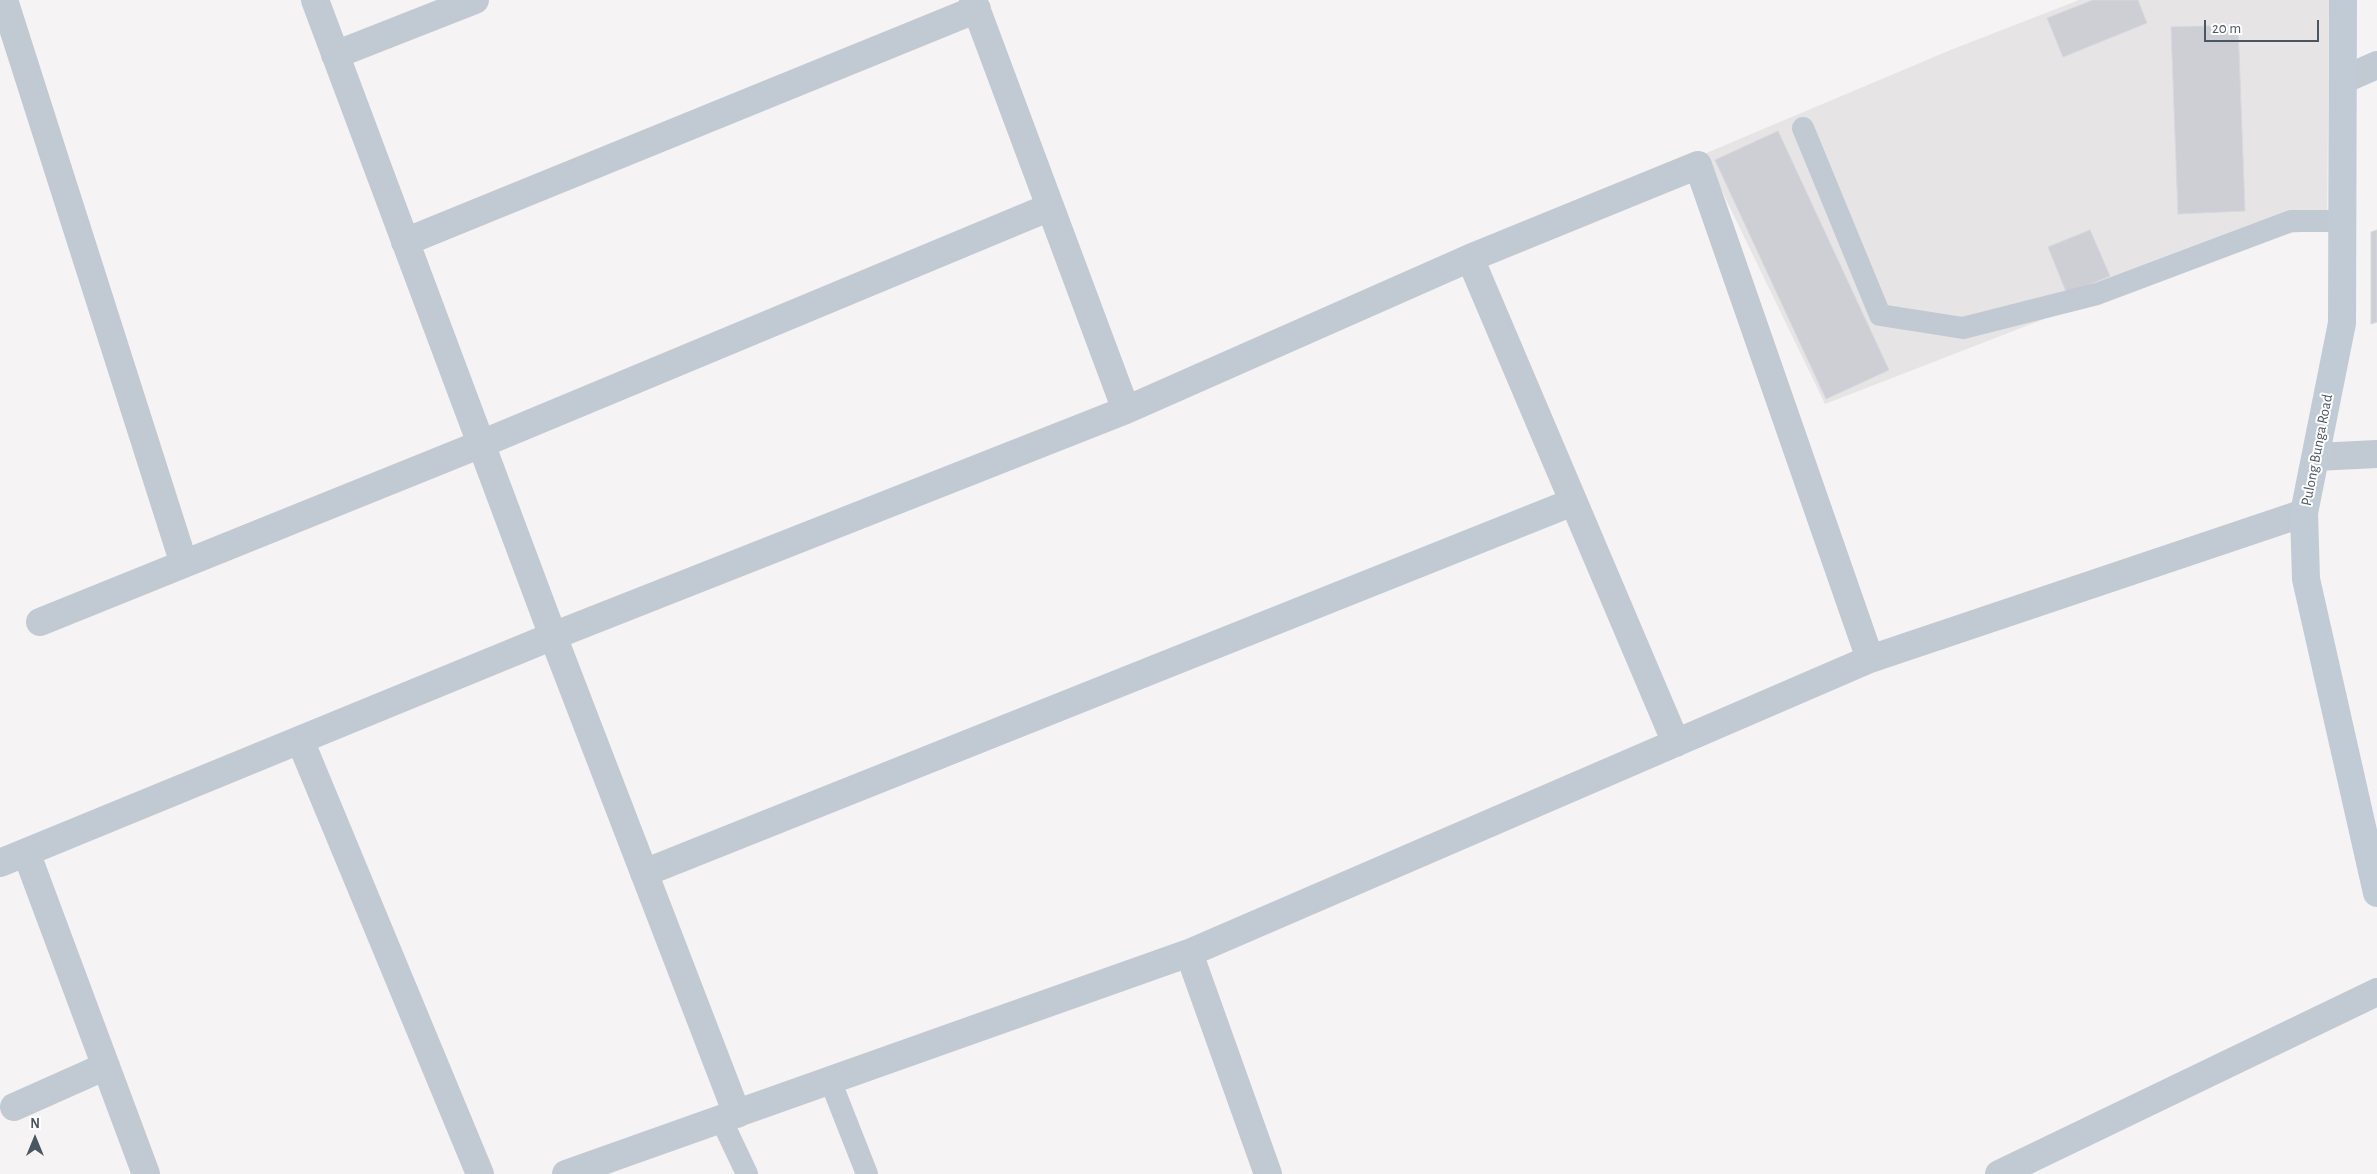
<!DOCTYPE html>
<style>
body{margin:0}
#map{position:relative;width:2377px;height:1174px;overflow:hidden;background:#f5f3f3;font-family:"Alegreya Sans",sans-serif}
canvas{display:block}
.north{position:absolute;left:10px;top:1114px;width:50px;height:50px;-webkit-text-stroke:4px #fff;paint-order:stroke;rotate:0deg;font-size:14px;font-weight:700;line-height:20px;text-align:center;color:#4a5661}
.north::after{content:'';display:block;margin:auto;width:18px;height:22px;background:#4a5661;clip-path:polygon(50% 0,100% 100%,50% 72%,0 100%)}
.scale{position:absolute;left:2204px;top:20px;width:115px;height:22px;box-sizing:border-box;border:2px solid #4a5661;border-top:0;padding-left:6px;font-size:15px;line-height:18px;white-space:nowrap;color:#4a5661;-webkit-text-stroke:4px #fff;paint-order:stroke}
</style>
<div id="map">
<canvas width="2377" height="1174"></canvas>
<div class="north">N</div>
<div class="scale">20 m</div>
</div>
<script>
const c = document.querySelector('canvas').getContext('2d');
c.lineJoin = 'round';
function paint(path, color) { c.fillStyle = color; c.fill(path, 'evenodd'); }
const shape = rows => new Path2D(rows.map(r => 'M' + r).join(''));
function trace(path, color, width, dash) { c.strokeStyle = color; c.lineWidth = width; c.lineCap = dash ? 'butt' : 'round'; c.setLineDash(dash || []); c.stroke(path); }
function drawText(font, color, halo, rows, align = 'center') {
  c.font = font + ' "Alegreya Sans",sans-serif'; c.lineWidth = 4; c.setLineDash([]); c.textBaseline = 'middle'; c.strokeStyle = halo; c.fillStyle = color; for (const [text, x, y, turn = 0] of rows) {
    c.save(); c.translate(x, y); c.rotate((+turn || 0) * Math.PI / 180); c.textAlign = isNaN(turn) ? turn : align; if (halo) c.strokeText(text, 0, 0); c.fillText(text, 0, 0); c.restore();
  }
}
const education = shape([
 [2079,0,2329,0,2327,229,2284,234,2070,309,1825,404,1704,154,1953,49]
]);
const building = shape([
 [2093,0,2138,0,2147,23,2063,57,2047,18,2093,0],
 [2238,25,2245,211,2178,214,2171,27,2238,25],
 [1778,131,1889,370,1826,399,1715,160,1778,131],
 [2090,230,2110,276,2067,294,2048,247,2090,230],
 [2377,230,2377,322,2371,324,2371,232,2377,230]
]);
const service = shape([
 [1803,128,1880,315,1963,328,2097,294,2291,221,2342,221],
 [830,1080,867,1174],
 [721,1119,747,1174]
]);
const minor = shape([
 [4,0,184,564],
 [315,0,553,636,737,1114],
 [973,0,1126,410],
 [335,55,475,0],
 [2343,80,2377,65],
 [405,242,977,9],
 [1470,258,1676,743],
 [2316,457,2377,454],
 [40,622,481,444,1050,207],
 [300,740,480,1174],
 [26,852,146,1174],
 [0,863,553,636,1126,410,1470,258,1698,165,1870,659],
 [644,873,1573,502],
 [1189,953,1268,1174],
 [14,1107,106,1066],
 [566,1174,1189,953,1870,659,2304,513],
 [1999,1174,2377,992]
]);
const secondary = shape([
 [2343,0,2342,323,2304,513,2306,579,2377,893]
]);
const streetNames = [
 ["Pulong Bunga Road",2317,450,-79]
];
paint(education, '#e6e4e5');
paint(building, '#cdcfd5');
trace(building, '#d7d9de', 1);
trace(service, '#c1cad2', 22);
trace(minor, '#c1cad2', 28);
trace(secondary, '#c1cbd6', 28);
drawText('15px', '#4a5661', '#fff', streetNames);
</script>
